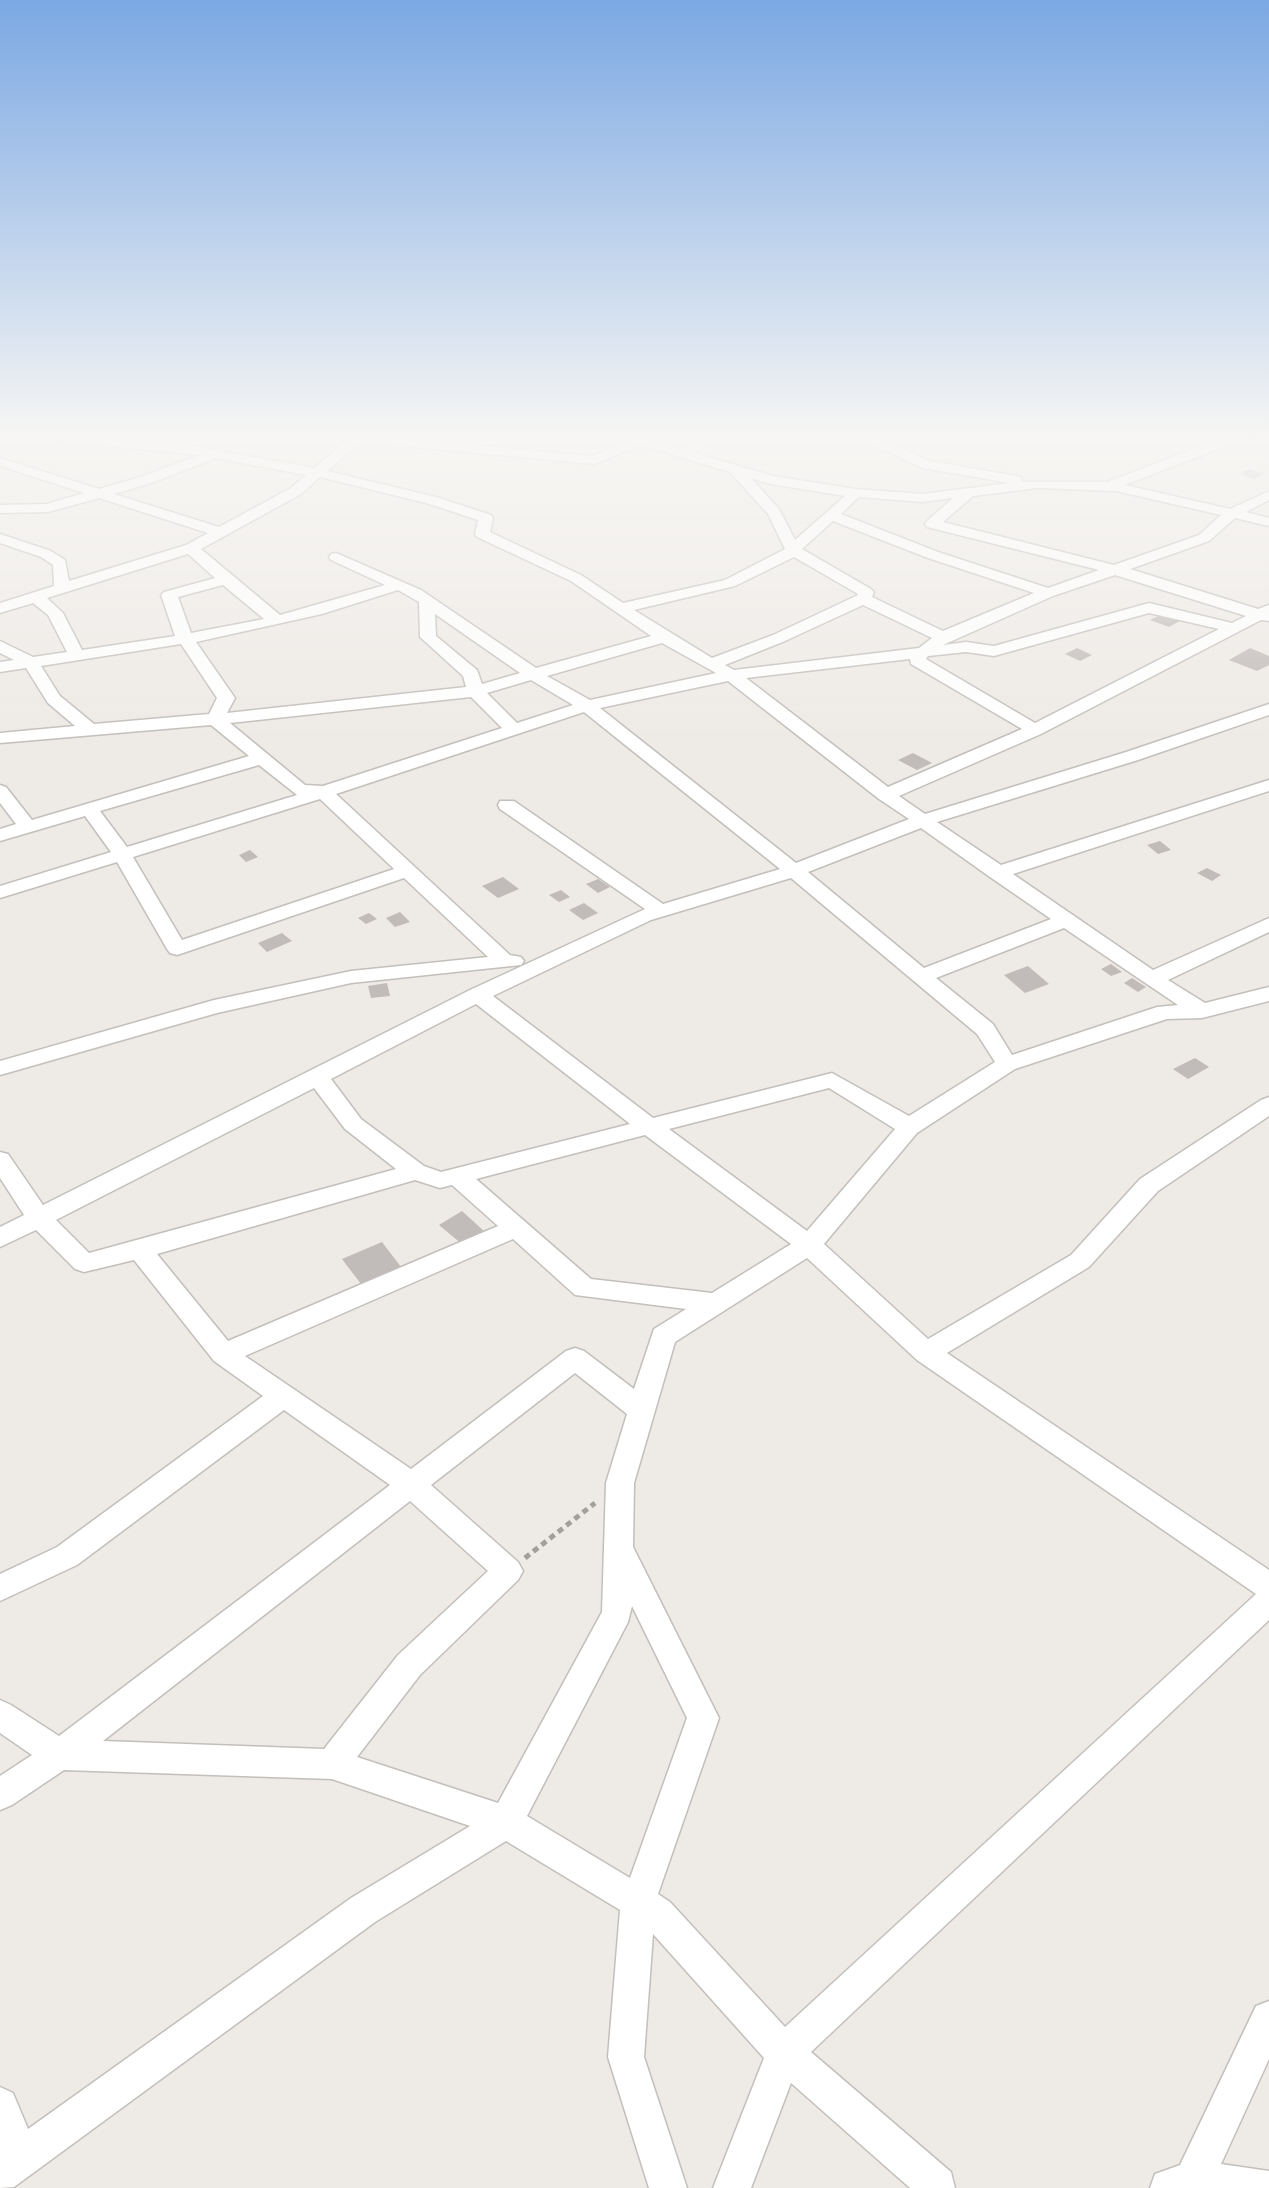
<!DOCTYPE html>
<style>
body{margin:0}
canvas{display:block;background:#eeeae6}
</style>
<canvas width="1269" height="2188"></canvas>
<script>
const c = document.querySelector('canvas').getContext('2d');
c.lineJoin = 'round';
function paint(path, color) { c.fillStyle = color; c.fill(path, 'evenodd'); }
const shape = rows => new Path2D(rows.map(r => 'M' + r).join(''));
function trace(path, color, width, dash) { c.strokeStyle = color; c.lineWidth = width; c.lineCap = dash ? 'butt' : 'round'; c.setLineDash(dash || []); c.stroke(path); }
const building = shape([
 [1250,469,1264,474,1254,479,1240,474],
 [1162,614,1180,621,1169,627,1150,620],
 [1077,648,1092,655,1080,661,1065,654],
 [1250,648,1269,656,1269,665,1257,671,1229,660],
 [913,753,932,763,917,770,898,760],
 [1160,841,1171,850,1158,854,1147,845],
 [250,850,258,857,246,862,239,855],
 [1207,868,1221,875,1212,881,1197,873],
 [503,877,519,889,498,898,482,886],
 [598,879,610,887,598,893,586,884],
 [561,890,570,897,559,902,549,895],
 [584,903,598,913,583,920,569,910],
 [400,912,410,922,395,927,386,918],
 [369,913,377,919,366,924,358,918],
 [282,933,292,941,267,952,258,943],
 [1111,964,1122,972,1111,976,1101,969],
 [1028,966,1049,984,1025,993,1004,975],
 [1132,978,1146,987,1138,992,1124,983],
 [387,983,390,996,371,998,368,986],
 [1195,1058,1209,1067,1188,1079,1173,1069],
 [462,1211,485,1232,463,1245,439,1225],
 [382,1242,401,1267,361,1284,342,1259]
]);
const path = shape([
 [525,1558,595,1503]
]);
const minor = shape([
 [16,433,66,433,188,445,314,468,347,440,329,433,369,433,368,435,592,456,628,441,609,433,630,433,682,449,705,433,720,433,695,453,773,476,856,489,922,494,1010,483,922,468,849,433,867,433,930,461,1016,476,1021,477,1022,482,1107,482,1235,433,1269,433,1269,439,1247,438,1125,485,1230,509,1269,491,1269,500,1246,512,1269,518,1269,526,1235,518,1209,541,1130,569,1258,609,1269,605,1269,621,1261,620,1041,734,899,796,925,814,1126,752,1269,704,1269,715,1138,760,937,822,1001,865,1269,780,1269,791,1013,874,1153,970,1269,918,1269,932,1168,980,1205,1003,1269,987,1269,1001,1202,1018,1167,1019,1015,1069,917,1133,824,1244,928,1339,1071,1255,1140,1179,1261,1100,1269,1097,1269,1116,1158,1191,1089,1267,947,1353,1269,1570,1269,1620,811,2052,951,2172,955,2188,910,2188,791,2083,751,2188,713,2188,764,2058,653,1934,644,2057,687,2188,649,2188,608,2057,620,1910,506,1841,375,1922,14,2187,0,2188,0,2087,13,2093,28,2129,351,1898,470,1826,332,1779,64,1770,12,1805,0,1810,0,1776,32,1755,0,1733,0,1700,11,1705,59,1736,390,1485,284,1410,77,1565,0,1601,0,1574,57,1547,263,1396,214,1361,134,1260,84,1272,75,1269,36,1230,0,1247,0,1227,24,1215,0,1178,0,1152,8,1154,43,1205,470,990,645,909,500,809,498,805,500,801,514,801,663,904,780,869,584,712,336,794,510,955,521,957,524,961,521,965,351,983,217,1013,0,1075,0,1061,214,1000,351,971,488,957,404,878,177,955,170,953,167,949,117,862,0,898,0,886,111,852,85,816,0,841,0,829,16,824,0,803,0,785,6,787,32,820,249,756,211,725,0,743,0,733,75,726,48,703,26,668,0,672,0,662,14,660,0,653,0,641,33,657,67,652,48,615,33,603,0,613,0,603,54,586,53,565,41,557,0,543,0,534,51,551,65,560,69,581,186,545,208,533,99,498,48,512,0,513,0,505,47,504,84,493,0,466,0,458,99,489,144,476,199,455,22,437,16,433],
 [360,442,594,464,641,445,730,472,768,514,785,549,725,580,623,603,581,575,490,532,493,518,491,515,436,497,327,471,360,442],
 [216,458,306,475,291,488,219,527,114,494,154,482,216,458],
 [320,477,426,503,478,520,475,534,477,537,571,581,651,636,536,668,421,590,336,553,331,554,329,557,331,560,385,585,280,615,201,549,301,494,320,477],
 [751,478,771,484,845,496,795,540,779,509,751,478],
 [1037,488,1116,491,1221,515,1199,535,1114,565,943,522,973,496,1037,488],
 [859,497,922,502,953,498,927,521,925,524,927,527,1099,570,1048,588,938,552,841,514,859,497],
 [833,521,928,558,1034,593,943,631,872,597,874,592,871,589,802,549,833,521],
 [188,554,215,578,164,592,161,595,175,636,82,650,63,613,47,598,188,554],
 [794,557,858,594,856,596,773,635,712,658,634,610,735,586,794,557],
 [1115,575,1246,616,1232,623,1149,603,994,646,966,642,943,645,1053,596,1115,575],
 [223,585,264,619,191,633,178,597,223,585],
 [398,590,419,602,420,637,463,676,466,687,227,713,235,698,196,642,322,614,398,590],
 [863,605,932,638,919,648,734,670,725,665,785,641,863,605],
 [1149,613,1219,629,1035,723,926,659,928,656,966,652,994,656,1149,613],
 [435,614,520,673,482,684,477,670,436,636,435,614],
 [662,643,716,673,590,700,547,676,662,643],
 [181,644,217,698,209,714,94,724,60,696,41,666,181,644],
 [910,659,911,664,1022,729,888,787,746,678,910,659],
 [531,680,573,705,517,723,487,693,531,680],
 [728,681,879,799,909,819,796,863,600,708,728,681],
 [471,697,502,728,323,786,305,785,230,723,471,697],
 [259,765,297,795,127,847,100,811,259,765],
 [320,799,394,869,182,940,133,857,320,799],
 [921,828,990,877,1051,919,924,968,808,872,921,828],
 [791,878,977,1034,995,1062,909,1116,832,1073,653,1118,493,996,651,920,791,878],
 [1064,928,1178,1005,1157,1007,1012,1055,993,1024,936,978,1064,928],
 [476,1004,620,1116,630,1124,441,1172,424,1166,361,1119,331,1079,476,1004],
 [314,1088,345,1129,396,1169,89,1253,56,1220,314,1088],
 [829,1088,895,1129,807,1231,669,1129,829,1088],
 [645,1135,791,1244,712,1293,591,1279,476,1179,645,1135],
 [415,1180,440,1188,452,1185,498,1226,228,1341,157,1254,415,1180],
 [513,1239,575,1295,686,1309,654,1329,634,1389,584,1351,575,1348,566,1351,411,1469,245,1356,513,1239],
 [807,1258,917,1360,1256,1594,785,2027,670,1902,658,1894,719,1718,633,1547,634,1483,675,1342,807,1258],
 [575,1373,627,1414,606,1483,602,1612,498,1803,357,1757,420,1675,518,1580,523,1571,518,1562,431,1485,575,1373],
 [410,1501,488,1571,398,1655,324,1749,103,1741,410,1501],
 [632,1606,687,1718,630,1878,527,1816,628,1622,632,1606],
 [1269,2001,1269,2059,1221,2164,1269,2171,1269,2188,1150,2188,1155,2174,1180,2165,1256,2006,1269,2001]
]);
paint(building, '#c1bbb9');
trace(minor, '#c3bfbb', 3);
trace(path, '#a39f9c', 5, [6, 4.5]);
paint(minor, '#fff');
const sky = c.createLinearGradient(0, 0, 0, 740);
sky.addColorStop(0, '#7ba8e3');
sky.addColorStop(0.59, '#f7f6f4');
sky.addColorStop(1, '#f7f6f400');
c.fillStyle = sky;
c.fillRect(0, 0, 1269, 740);
</script>
